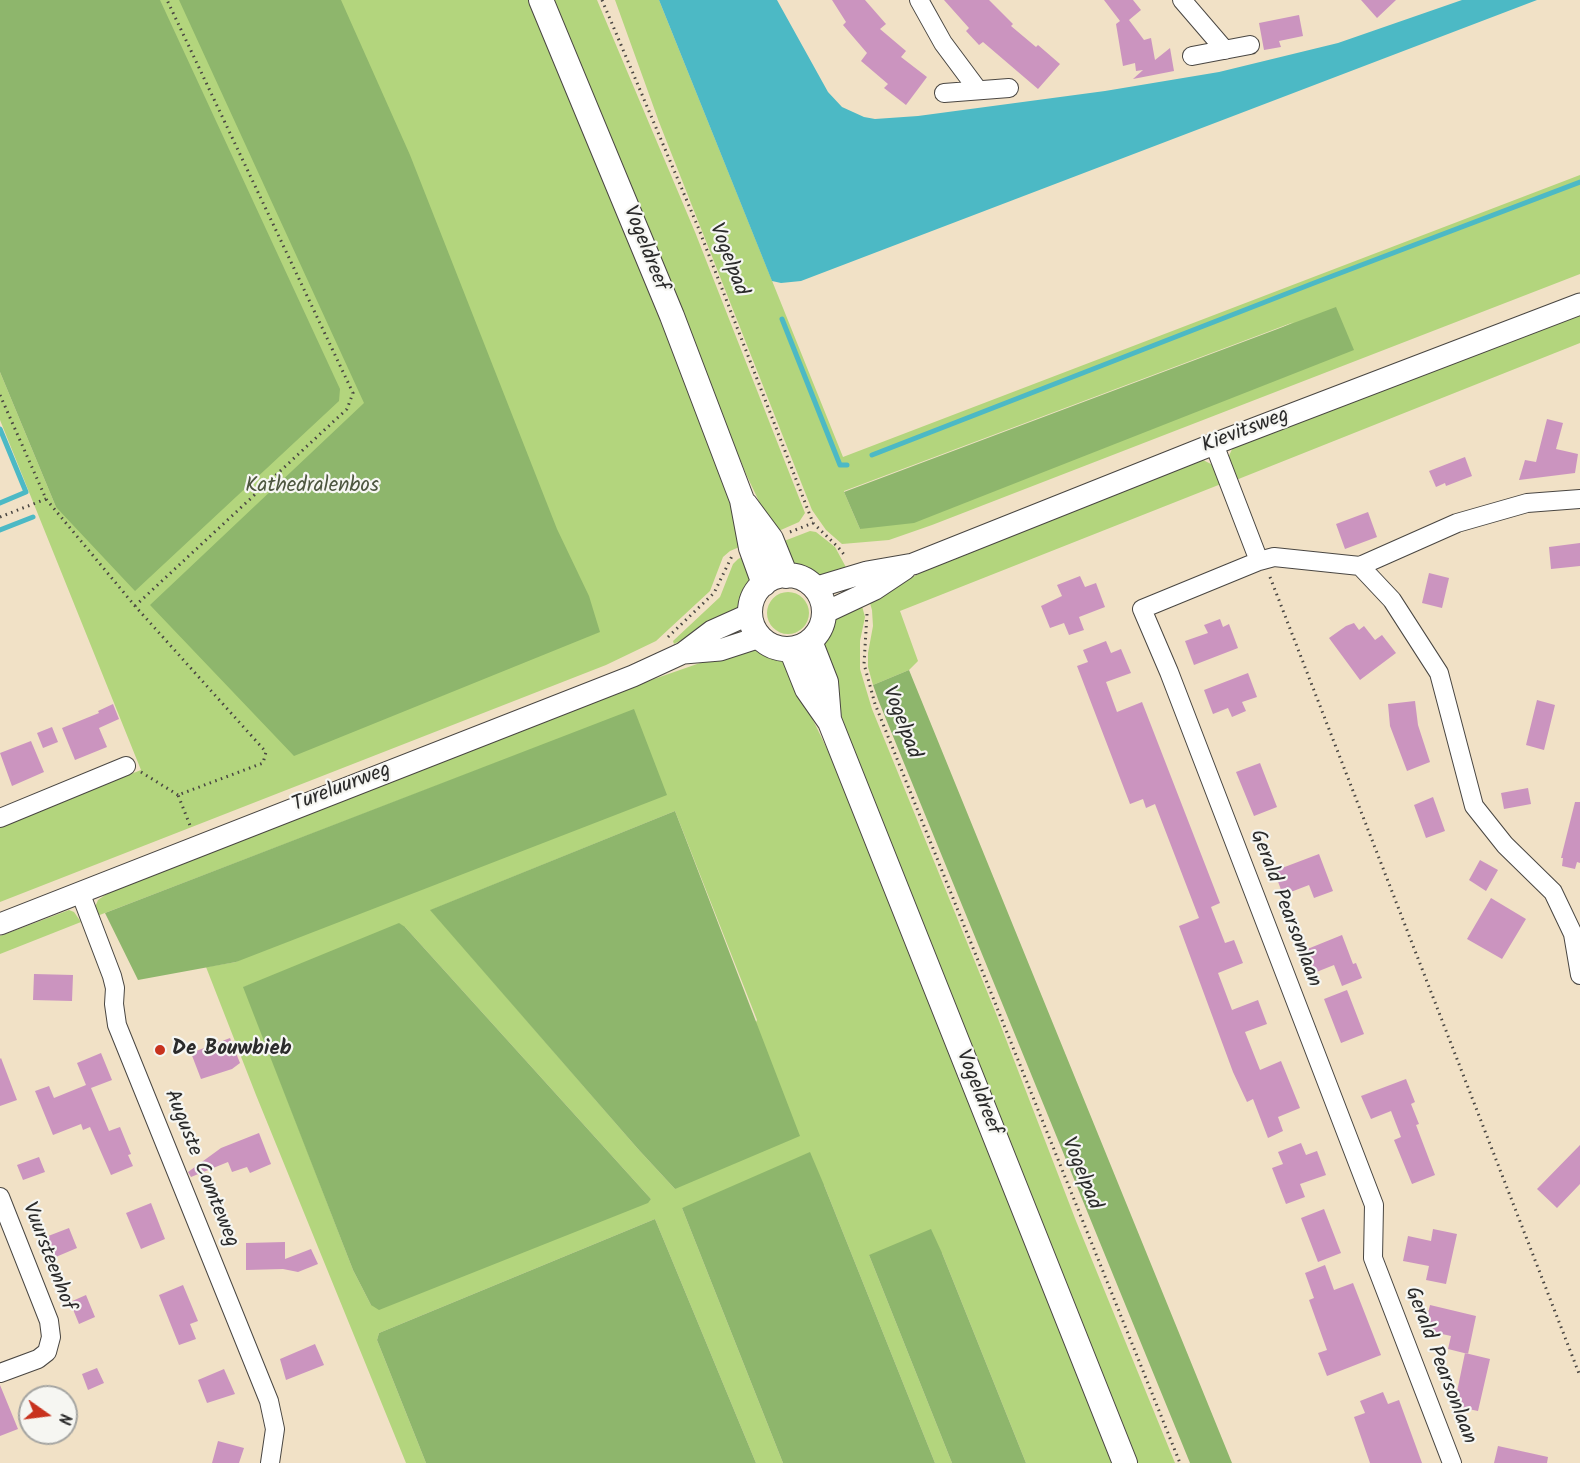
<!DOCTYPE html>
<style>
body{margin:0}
#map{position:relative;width:1580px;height:1463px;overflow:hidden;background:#f1e1c6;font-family:Kalam,sans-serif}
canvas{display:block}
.north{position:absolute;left:18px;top:1385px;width:60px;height:60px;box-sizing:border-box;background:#f6f6f2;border:2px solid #a5a5a2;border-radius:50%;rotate:104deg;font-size:16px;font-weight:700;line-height:24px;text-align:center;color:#2b2b2b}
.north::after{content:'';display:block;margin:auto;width:21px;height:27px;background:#c8321e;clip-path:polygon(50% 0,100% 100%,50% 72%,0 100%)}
</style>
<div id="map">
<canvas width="1580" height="1463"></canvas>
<div class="north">N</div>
</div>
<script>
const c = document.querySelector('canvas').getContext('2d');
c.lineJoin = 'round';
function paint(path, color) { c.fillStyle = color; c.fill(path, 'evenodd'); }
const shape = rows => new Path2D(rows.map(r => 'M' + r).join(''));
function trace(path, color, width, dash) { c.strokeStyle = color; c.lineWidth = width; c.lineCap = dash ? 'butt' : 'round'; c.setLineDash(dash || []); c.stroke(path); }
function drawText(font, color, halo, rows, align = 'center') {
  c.font = font + ' Kalam,sans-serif'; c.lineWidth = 4.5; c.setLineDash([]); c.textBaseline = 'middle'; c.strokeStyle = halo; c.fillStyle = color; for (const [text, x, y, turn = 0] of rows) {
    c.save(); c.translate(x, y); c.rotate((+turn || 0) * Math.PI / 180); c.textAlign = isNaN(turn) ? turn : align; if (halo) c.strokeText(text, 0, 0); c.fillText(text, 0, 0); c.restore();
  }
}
const green = shape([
 [0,0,531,0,611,191,724,477,744,545,730,551,723,557,710,591,656,641,606,665,0,902,0,827,141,770,0,420,0,372,56,507],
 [552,0,597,0,695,232,805,513,799,522,774,533,746,474],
 [615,0,659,0,843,457,1580,175,1580,274,932,525,889,540,842,544,826,530,812,510,659,122],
 [1294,322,860,529,844,492,844,491],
 [1580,312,1580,343,1236,480,1227,460,1234,445],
 [1199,458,1213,465,1221,484,900,611,918,661,909,670,873,685,868,667,868,653,873,626,872,610,869,600,945,560],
 [810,531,816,532,835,547,848,571,818,576,796,566,787,558,779,543],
 [748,554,753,578,751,586,738,611,674,644,673,641,720,597,733,564,738,559],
 '767 613a21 21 0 1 1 42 0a21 21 0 1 1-42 0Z',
 [862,606,865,617,860,641,860,669,872,709,997,1016,1076,1221,1175,1463,1135,1463,847,734,833,689,823,644,836,618],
 [746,647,759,647,784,660,844,784,1114,1463,1026,1463,942,1253,869,1255,952,1463,935,1463,824,1185,682,1208,783,1463,756,1463,655,1219,379,1333,377,1340,426,1463,406,1463,256,1095,206,967,236,962,634,710,97,916,95,907,98,900,112,890,611,694],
 [675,811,757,1020,675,1189,638,1149,431,910],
 [405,927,651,1199,371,1305,353,1270,244,987],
 [69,910,74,912,81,922,0,954,0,936]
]);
const forest = shape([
 [0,0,160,0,340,389,339,401,135,591,56,507,0,372],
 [179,0,341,0,410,155,557,529,589,596,600,632,294,756,150,605,364,403],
 [1336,307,1354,350,914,523,860,529,844,492],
 [909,670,1232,1463,1190,1463,879,702,873,685],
 [634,709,667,795,236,962,138,980,105,913],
 [675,811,800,1136,675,1189,638,1149,430,910],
 [399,923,405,927,651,1199,648,1203,379,1310,371,1305,353,1270,243,987],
 [810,1152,824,1185,935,1463,783,1463,682,1208],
 [655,1219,756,1463,426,1463,377,1340,379,1333],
 [931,1229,942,1253,1026,1463,952,1463,869,1255]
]);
const water = shape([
 [659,0,777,0,828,92,842,107,864,117,875,119,918,116,1105,91,1219,72,1338,43,1462,0,1537,0,801,281,781,283,772,281]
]);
const stream = shape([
 [782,319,840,465,847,465],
 [0,429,26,492,0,503],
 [872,455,1314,283,1580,182],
 [0,530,33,517]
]);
const building = shape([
 [832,0,865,0,886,24,880,29,906,51,901,57,927,77,906,105,884,88,888,84,861,61,867,53,843,25,846,22],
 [944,0,989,0,1013,24,1011,26,1036,47,1038,45,1060,64,1038,89,983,42,979,45,966,31,969,28],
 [1104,0,1133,0,1141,10,1129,20,1144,40,1151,38,1155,60,1170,48,1174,71,1133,79,1143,70,1136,71,1135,63,1123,66,1116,24,1120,21],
 [1361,0,1396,0,1377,18],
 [1299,15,1303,36,1279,41,1281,47,1264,50,1259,23],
 [1547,419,1563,423,1556,449,1578,454,1575,473,1519,480,1525,460,1536,462],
 [1465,457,1472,476,1446,486,1445,483,1436,487,1429,471],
 [1368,512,1377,537,1345,549,1336,524],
 [1580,543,1580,566,1551,569,1549,547],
 [1429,573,1449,578,1442,608,1422,603],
 [1080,576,1085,587,1096,583,1105,607,1079,617,1084,630,1069,635,1064,623,1050,628,1041,606,1062,596,1057,585],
 [1220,619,1223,627,1229,624,1238,648,1194,665,1185,641,1208,633,1204,625],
 [1354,623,1359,630,1364,626,1375,640,1382,635,1396,653,1360,680,1329,638,1346,626],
 [1106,641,1111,653,1121,649,1131,673,1106,682,1117,712,1142,702,1220,903,1211,907,1225,943,1234,940,1243,963,1218,973,1232,1010,1258,1000,1267,1024,1245,1032,1260,1070,1281,1061,1300,1108,1278,1117,1283,1131,1268,1138,1253,1099,1247,1102,1233,1072,1179,926,1199,918,1155,804,1146,808,1143,799,1130,804,1077,666,1088,662,1083,650],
 [1248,673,1257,697,1242,702,1246,711,1232,717,1228,708,1213,714,1204,690],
 [1537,700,1555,705,1544,750,1526,745],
 [1415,701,1418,725,1430,762,1407,771,1390,726,1388,704],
 [113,704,119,719,99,728,107,747,75,760,62,728,99,713,98,711],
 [52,727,58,742,43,748,37,733],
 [31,741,44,772,12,786,0,753],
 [1260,763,1277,807,1254,816,1236,772],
 [1528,788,1531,804,1504,809,1501,793],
 [1433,797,1445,831,1426,838,1414,805],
 [1575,802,1580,802,1580,863,1577,862,1575,869,1562,866,1563,858,1561,858],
 [1319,854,1333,891,1314,898,1309,885,1283,895,1274,871],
 [1480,860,1498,870,1486,891,1469,880],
 [1491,898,1526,919,1502,959,1467,939],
 [1342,935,1353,964,1356,963,1362,978,1342,986,1334,965,1314,973,1305,950],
 [34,974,73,975,72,1001,33,1000],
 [1347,990,1364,1034,1341,1043,1324,999],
 [230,1038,240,1063,232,1069,201,1079,191,1053],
 [101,1053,112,1080,91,1088,109,1131,120,1127,131,1154,128,1155,133,1166,111,1175,90,1127,83,1130,81,1124,53,1135,35,1091,49,1086,54,1098,86,1085,77,1063],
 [1,1058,17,1100,0,1106,0,1059],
 [1406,1079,1415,1102,1411,1104,1419,1124,1416,1125,1435,1175,1412,1184,1394,1140,1401,1137,1391,1111,1371,1119,1361,1096],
 [259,1133,271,1164,250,1173,247,1167,232,1172,228,1162,191,1177,188,1172,221,1148],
 [1301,1143,1306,1155,1317,1151,1326,1175,1300,1184,1305,1197,1286,1204,1272,1168,1283,1164,1278,1152],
 [1580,1145,1580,1184,1557,1208,1537,1189],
 [39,1157,45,1172,23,1180,17,1165],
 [151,1203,165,1239,141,1249,126,1213],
 [1324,1209,1341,1253,1318,1262,1301,1218],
 [69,1228,77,1248,51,1259,43,1238],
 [1433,1229,1457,1234,1446,1284,1426,1280,1429,1266,1403,1261,1408,1236,1431,1241],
 [285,1242,285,1259,311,1249,318,1264,298,1272,283,1269,246,1270,246,1243],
 [1325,1265,1334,1290,1353,1283,1381,1355,1327,1376,1318,1353,1327,1350,1309,1300,1314,1298,1305,1273],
 [183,1285,198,1321,190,1324,196,1339,179,1345,159,1295],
 [86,1295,95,1317,79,1324,70,1302],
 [1430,1305,1476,1316,1468,1354,1448,1349,1451,1336,1424,1330],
 [315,1344,324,1365,286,1380,280,1359],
 [1465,1353,1490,1359,1478,1411,1454,1406],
 [97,1368,104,1383,88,1390,82,1374],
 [224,1369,235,1394,207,1403,198,1380],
 [0,1385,18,1429,0,1436],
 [1383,1392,1388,1404,1399,1400,1422,1463,1370,1463,1354,1417,1365,1413,1360,1401],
 [218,1441,244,1448,239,1463,212,1463],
 [1498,1446,1548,1457,1547,1463,1494,1463]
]);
const path = shape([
 [602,0,698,227,813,523,838,547,846,557],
 [0,395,46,499,135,606,266,752,263,763,178,795,191,828],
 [0,517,46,499],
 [790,532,813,523],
 [1270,577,1580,1376],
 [135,606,347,409,353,393,167,0],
 [867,614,864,664,875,704,1180,1463],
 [668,637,714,593,732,556],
 [141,772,178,795]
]);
const minor = shape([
 [919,0,943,43,978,90],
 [1182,0,1225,50],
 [1192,56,1250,45],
 [944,93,1009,88],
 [1214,444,1259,561,1142,609,1169,672,1374,1205,1373,1258,1452,1463],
 [1259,561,1274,557,1360,566,1392,600,1439,673,1474,806,1505,845,1553,892,1573,934,1580,975],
 [1360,566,1457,523,1527,503,1580,499],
 [0,818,126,766],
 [80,892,112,976,115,988,114,1004,117,1025,269,1401,275,1429,270,1463],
 [0,1197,49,1321,51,1337,47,1352,38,1359,0,1373]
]);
const tertiary = shape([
 [814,588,867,572,913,564,1214,444,1580,304],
 [824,613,875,589,905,569],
 [684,653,720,650,760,637],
 [0,924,633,676,683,653,712,631,750,614]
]);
const secondary = shape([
 [541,0,672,316,742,500,751,548,764,584],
 [745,504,771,539,786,576],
 '750 612a37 37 0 1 1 74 0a37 37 0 1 1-74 0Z',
 [810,641,826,682,829,719],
 [791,649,807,689,830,722,1125,1463]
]);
const markers = [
 [160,1050,6,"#c8321e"]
];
const streetNames = [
 ["Vogeldreef",644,249,68],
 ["Vogelpad",727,260,69],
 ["Kievitsweg",1246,432,-21],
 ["Vogelpad",900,723,69],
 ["Tureluurweg",342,789,-21],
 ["Gerald Pearsonlaan",1284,909,69],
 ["Vogeldreef",977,1093,68],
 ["Auguste Comteweg",200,1169,68],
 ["Vogelpad",1080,1174,68],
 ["Vuursteenhof",47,1257,69],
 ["Gerald Pearsonlaan",1439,1366,69]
];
const parkNames = [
 ["Kathedralenbos",312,487]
];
const poiNames = [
 ["De Bouwbieb",172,1050]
];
paint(green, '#b3d57d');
paint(forest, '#8eb66c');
paint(water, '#4cb9c5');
trace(stream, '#4cb9c5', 5);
paint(building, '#cb94bf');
trace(minor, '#494642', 20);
trace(tertiary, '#494642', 23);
trace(secondary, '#494642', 26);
trace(path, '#494642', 3, [1.5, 4.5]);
trace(minor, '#fff', 18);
trace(tertiary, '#fff', 21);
trace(secondary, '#fff', 24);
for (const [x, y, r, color] of markers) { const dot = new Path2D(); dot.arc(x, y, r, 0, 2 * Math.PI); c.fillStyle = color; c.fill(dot); trace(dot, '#f6f6f2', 2); }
drawText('21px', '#2b2b2b', '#f6f6f2', streetNames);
drawText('21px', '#4d5640', '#f6f6f2', parkNames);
drawText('bold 21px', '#2b2b2b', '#f6f6f2', poiNames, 'left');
</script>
